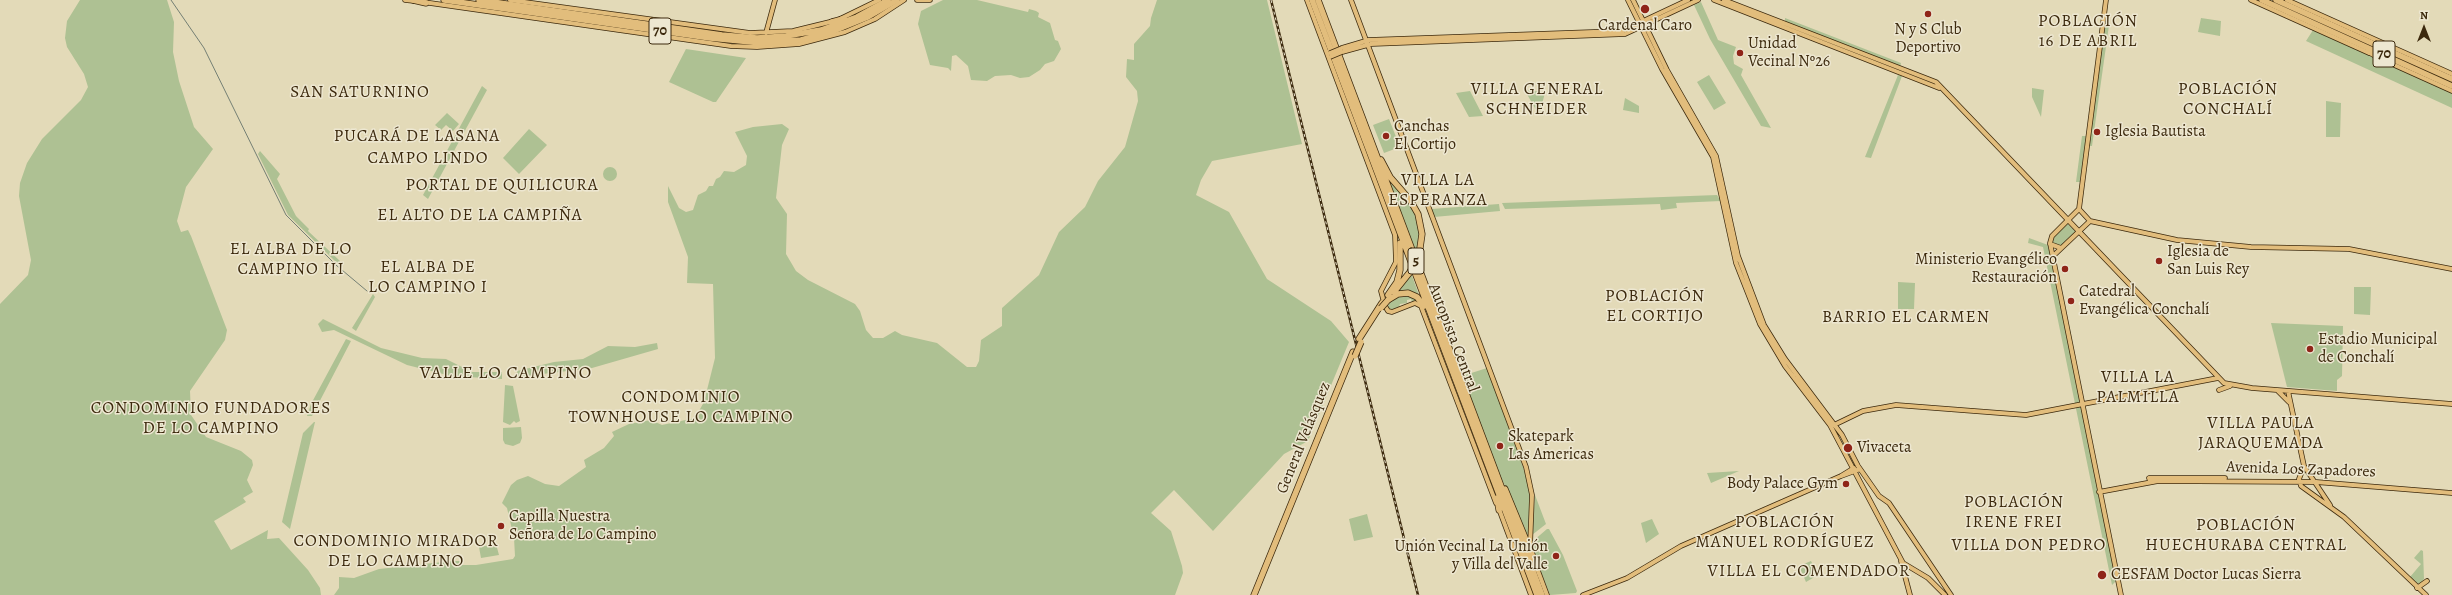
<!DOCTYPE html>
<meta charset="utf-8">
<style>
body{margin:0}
#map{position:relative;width:2452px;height:595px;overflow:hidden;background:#e3dab8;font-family:Alegreya,serif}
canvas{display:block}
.north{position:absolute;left:2404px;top:8px;width:40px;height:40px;-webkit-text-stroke:3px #ede7d1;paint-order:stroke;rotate:0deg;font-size:11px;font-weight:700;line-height:16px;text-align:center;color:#3c290d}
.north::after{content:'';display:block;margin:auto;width:14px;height:18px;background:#3c290d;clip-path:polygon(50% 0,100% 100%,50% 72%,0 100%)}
</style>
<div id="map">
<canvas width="2452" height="595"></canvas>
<div class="north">N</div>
</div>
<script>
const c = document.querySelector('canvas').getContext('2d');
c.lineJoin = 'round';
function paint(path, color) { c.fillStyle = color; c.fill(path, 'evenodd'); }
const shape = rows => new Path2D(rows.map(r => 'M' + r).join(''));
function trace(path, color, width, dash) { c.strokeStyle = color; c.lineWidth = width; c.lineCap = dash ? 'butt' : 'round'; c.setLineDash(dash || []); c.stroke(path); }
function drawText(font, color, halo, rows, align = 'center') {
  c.font = font + ' Alegreya,serif'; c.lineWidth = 3; c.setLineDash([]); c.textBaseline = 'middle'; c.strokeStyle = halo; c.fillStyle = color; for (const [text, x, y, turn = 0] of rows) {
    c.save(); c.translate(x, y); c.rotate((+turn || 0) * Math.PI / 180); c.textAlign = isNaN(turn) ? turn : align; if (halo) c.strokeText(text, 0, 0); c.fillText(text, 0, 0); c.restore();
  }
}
const green = shape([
 [80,0,167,0,174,22,173,52,179,81,194,127,213,149,186,187,177,221,181,232,188,230,191,236,227,330,225,340,190,391,191,415,206,437,241,451,252,460,253,465,247,480,253,492,243,498,246,502,214,521,231,550,268,530,267,539,279,538,308,570,320,588,321,595,0,595,0,304,28,275,31,260,19,196,20,183,27,163,42,139,81,100,88,87,84,74,67,47,65,38,67,21],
 [943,0,977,0,1028,12,1029,9,1036,11,1039,13,1038,17,1050,23,1055,40,1058,41,1061,49,1054,61,1045,64,1040,70,1029,77,1020,78,1011,75,995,76,987,81,971,80,968,66,956,55,952,56,951,71,948,68,930,65,918,24,921,11],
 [1157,0,1267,0,1302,144,1212,161,1201,180,1196,195,1229,212,1267,279,1331,321,1349,342,1308,441,1284,454,1213,531,1174,490,1151,513,1171,531,1182,566,1183,573,1175,595,334,595,339,588,339,577,354,578,379,569,452,561,460,561,461,565,476,565,513,559,515,556,514,538,507,508,502,503,511,485,517,480,528,476,545,484,559,486,586,467,584,460,604,448,614,436,612,432,629,424,651,420,662,425,695,418,704,402,715,358,713,284,687,283,688,257,668,202,668,186,679,208,686,212,693,210,698,195,706,191,709,186,713,186,716,179,720,177,724,171,734,172,746,165,747,156,735,132,753,127,782,124,789,129,782,145,776,198,787,214,786,254,796,271,808,280,855,304,860,311,866,330,873,338,883,338,895,331,902,335,937,343,967,367,976,367,979,361,981,340,1002,326,1002,308,1039,275,1059,232,1085,207,1098,181,1125,147,1138,101,1137,91,1126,77,1127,59,1134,60,1134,44,1150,26,1151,18],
 [1701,2,1718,40,1736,47,1733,56,1734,64,1743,69,1741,75,1771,128,1761,126,1710,39,1694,5],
 [1785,18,1901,63,1900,67,1785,22],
 [2105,18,2110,18,2092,146,2088,146],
 [2201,18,2221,21,2220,36,2198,32],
 [2313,30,2452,93,2452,108,2306,41],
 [686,49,746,58,716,102,713,102,669,82],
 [1709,75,1726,103,1714,110,1697,82],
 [1898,75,1902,76,1871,158,1865,157],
 [482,86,487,90,428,199,423,195],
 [2032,88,2044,90,2041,117,2032,97],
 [1524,89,1545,93,1539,115],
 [1470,91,1483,116,1469,117,1456,93],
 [1625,98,1639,106,1639,113,1623,110],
 [2326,101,2341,103,2340,137,2326,137],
 [447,113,459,124,453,131,446,125,441,130,435,125],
 [1389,119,1400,147,1384,153,1373,125],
 [529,129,547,145,519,174,503,158],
 [2082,136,2086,136,2080,182,2076,182],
 [260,151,280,174,277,179,296,216,309,229,308,231,340,261,338,264,288,215,258,154],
 '603 174a7 7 0 1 1 14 0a7 7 0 1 1-14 0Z',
 [1384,169,1415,212,1420,233,1416,256],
 [1717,195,1721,201,1676,203,1677,208,1661,210,1660,204,1505,209,1502,203],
 [1499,204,1500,211,1434,217,1431,209],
 [2067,223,2076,232,2061,246,2052,245,2051,239],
 [2029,238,2048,245,2117,580,2112,585,2043,247,2028,243],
 [1411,273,1420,298,1395,294],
 [1898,282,1915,283,1914,309,1898,309],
 [2354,287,2371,287,2370,315,2354,314],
 [373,294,375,297,356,331,352,328],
 [1409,295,1421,303,1412,302,1411,299,1407,300,1407,303,1400,304,1399,307,1390,310,1389,308,1388,305,1398,296],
 [323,319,381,348,422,358,446,359,472,372,502,372,502,379,451,376,407,365,334,330,322,332,318,324],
 [2271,323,2343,326,2342,376,2337,380,2337,391,2287,387],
 [346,339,351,341,312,416,307,416,311,404],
 [657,343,658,349,592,368,518,377,517,371,554,362,583,359,608,346,635,347],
 [1487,368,1530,486,1528,539,1512,499,1500,476,1462,376],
 [505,385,513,386,520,421,516,423,514,421,510,425,503,422],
 [314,422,315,422,290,529,282,522,303,433],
 [521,427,522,438,520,443,513,446,505,444,503,440,503,428],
 [1739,471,1711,483,1707,473],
 [1535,495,1546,524,1532,535],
 [1367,514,1373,537,1354,541,1349,519],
 [1652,519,1659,534,1646,543,1641,523],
 [1547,529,1549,529,1563,555,1577,591,1576,593,1550,595,1532,550,1533,541],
 [496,544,499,555,481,558,479,547],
 [2421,550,2423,551,2424,579,2420,585,2410,577,2421,564,2414,558],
 [1811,561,1818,575,1806,582,1799,566]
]);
const stream = shape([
 [171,0,204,48,286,215,336,265,367,291]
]);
const major = shape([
 [405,0,415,1],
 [510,0,750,33,793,31,834,21],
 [917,0,930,0],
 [1307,0,1395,235,1396,262,1381,291,1385,306,1388,311,1392,312,1415,303,1421,306,1496,503],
 [1351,0,1526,467,1532,495,1530,547],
 [1628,0,1662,69,1713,157,1736,263,1760,324,1785,366,1830,425,1903,563,1928,578,1945,595],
 [1633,0,1667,70,1716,156,1738,256,1764,325,1785,359,1842,435,1858,466,1879,496,1889,503,1951,595],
 [1714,0,1939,88],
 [1724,0,1936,82,2224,383,2252,388,2452,404],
 [2106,0,2079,209,2052,236,2050,243,2121,595],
 [2251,0,2369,53],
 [2287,0,2452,74],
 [423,2,731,46,757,47,799,44,845,32,875,19,904,0],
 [840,19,879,0],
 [766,33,775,0],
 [1342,48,1369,40,1622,31,1688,0],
 [1342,52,1371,44,1625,34,1698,0],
 [2381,59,2452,91],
 [2079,209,2090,221,2177,240,2251,247,2349,249,2452,269],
 [2050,244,2061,248],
 [2052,257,2090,221],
 [2219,390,2230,386],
 [2278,391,2289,402],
 [2288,391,2304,466,2330,505],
 [1834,425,1863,411,1896,405,2026,415,2218,378],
 [2304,466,2299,479,2301,486,2344,517,2426,595],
 [1841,476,1860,469],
 [2150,481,2149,478,2225,478],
 [2099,492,2158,481,2316,482,2452,493],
 [1499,509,1531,595],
 [1532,555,1547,595],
 [1901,561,1910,595],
 [2417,588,2427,581],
 [1583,595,1627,578,1681,546,1841,476,1854,468]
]);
const highway = shape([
 [413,0,426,3],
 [444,0,710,38,761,43,801,40,831,32,868,17,897,0],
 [479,0,722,35,757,38,786,36,821,30,857,17,888,0],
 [1312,0,1537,595],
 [1318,0,1542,595],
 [2262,0,2452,86],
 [2276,0,2452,79],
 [832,22,843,19],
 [2368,51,2382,59],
 [1381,160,1390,177,1410,200,1418,214,1422,234,1419,255],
 [1394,292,1410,272],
 [1388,295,1397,282,1400,270,1400,243],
 [1388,300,1398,294,1408,293,1417,297,1424,306],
 [1359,339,1382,303],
 [1505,489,1533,557],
 [1497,498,1499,510],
 [1254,595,1353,352]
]);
const rail = shape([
 [1271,0,1418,595]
]);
const majorBridge = shape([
 [1330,53,1342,48],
 [1330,57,1342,52]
]);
const highwayBridge = shape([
 [1410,272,1419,255],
 [1381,308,1388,300],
 [1355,356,1361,342]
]);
const markers = [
 [1645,9,5,"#8f2418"],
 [1928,14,4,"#8f2418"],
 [1740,53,4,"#8f2418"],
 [2097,132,4,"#8f2418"],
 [1386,136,4,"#8f2418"],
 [2159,261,4,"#8f2418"],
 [2065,269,4,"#8f2418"],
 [2071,301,4,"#8f2418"],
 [2310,349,4,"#8f2418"],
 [1500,446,4,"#8f2418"],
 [1848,448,5,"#8f2418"],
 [1846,484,4,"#8f2418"],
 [501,526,4,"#8f2418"],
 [1556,556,4,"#8f2418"],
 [2102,575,5,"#8f2418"]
];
const shields = [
 [660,31,22],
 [2384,54,22],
 [1416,261,16]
];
const shieldNames = [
 ["70",660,31],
 ["70",2384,54],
 ["5",1416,261]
];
const poiNames = [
 ["Cardenal Caro",1645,26,"center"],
 ["N y S Club",1928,30,"center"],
 ["Deportivo",1928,48,"center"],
 ["Unidad",1748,44],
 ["Vecinal Nº26",1748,62],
 ["Canchas",1394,127],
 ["El Cortijo",1394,145],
 ["Iglesia Bautista",2105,132],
 ["Iglesia de",2167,252],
 ["San Luis Rey",2167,270],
 ["Ministerio Evangélico",2057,260,"right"],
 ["Restauración",2057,278,"right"],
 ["Catedral",2079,292],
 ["Evangélica Conchalí",2079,310],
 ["Estadio Municipal",2318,340],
 ["de Conchalí",2318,358],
 ["Skatepark",1508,437],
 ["Las Americas",1508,455],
 ["Vivaceta",1857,448],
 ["Body Palace Gym",1838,484,"right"],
 ["Capilla Nuestra",509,517],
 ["Señora de Lo Campino",509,535],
 ["Unión Vecinal La Unión",1548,547,"right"],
 ["y Villa del Valle",1548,565,"right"],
 ["CESFAM Doctor Lucas Sierra",2111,575]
];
const streetNames = [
 ["Autopista Central",1453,338,69],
 ["General Velásquez",1304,438,-68],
 ["Avenida Los Zapadores",2301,470,2]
];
const neighbourhoodNames = [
 ["POBLACIÓN",2088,22],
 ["16 DE ABRIL",2088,42],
 ["VILLA GENERAL",1537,90],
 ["SCHNEIDER",1537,110],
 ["POBLACIÓN",2228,90],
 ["CONCHALÍ",2228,110],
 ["SAN SATURNINO",360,93],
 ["PUCARÁ DE LASANA",417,137],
 ["CAMPO LINDO",428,159],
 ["VILLA LA",1438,181],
 ["ESPERANZA",1438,201],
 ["PORTAL DE QUILICURA",502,186],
 ["EL ALTO DE LA CAMPIÑA",480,216],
 ["EL ALBA DE LO",291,250],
 ["CAMPINO III",291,270],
 ["EL ALBA DE",428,268],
 ["LO CAMPINO I",428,288],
 ["POBLACIÓN",1655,297],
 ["EL CORTIJO",1655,317],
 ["BARRIO EL CARMEN",1906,318],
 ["VILLA LA",2138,378],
 ["PALMILLA",2138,398],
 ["CONDOMINIO",681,398],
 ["TOWNHOUSE LO CAMPINO",681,418],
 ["CONDOMINIO FUNDADORES",211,409],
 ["DE LO CAMPINO",211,429],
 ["VILLA PAULA",2261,424],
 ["JARAQUEMADA",2261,444],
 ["POBLACIÓN",2014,503],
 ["IRENE FREI",2014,523],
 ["POBLACIÓN",1785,523],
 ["MANUEL RODRÍGUEZ",1785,543],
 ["POBLACIÓN",2246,526],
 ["HUECHURABA CENTRAL",2246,546],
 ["CONDOMINIO MIRADOR",396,542],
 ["DE LO CAMPINO",396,562],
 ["VILLA DON PEDRO",2029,546],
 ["VILLA EL COMENDADOR",1809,572]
];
const quarterNames = [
 ["VALLE LO CAMPINO",506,374]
];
paint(green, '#aec193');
trace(stream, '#747f74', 1);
trace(major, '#3c290d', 5.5);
trace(highway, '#3c290d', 7);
trace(major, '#e2bd7c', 4);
trace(highway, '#e2bd7c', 5.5);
trace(rail, '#3c290d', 2.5);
trace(rail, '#ede7d1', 1, [3]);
trace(majorBridge, '#3c290d', 5.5, []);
trace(highwayBridge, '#3c290d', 7, []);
trace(majorBridge, '#e2bd7c', 4);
trace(highwayBridge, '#e2bd7c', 5.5);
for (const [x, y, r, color] of markers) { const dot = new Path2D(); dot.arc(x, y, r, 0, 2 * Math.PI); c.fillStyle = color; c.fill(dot); trace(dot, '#ede7d1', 1.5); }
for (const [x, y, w] of shields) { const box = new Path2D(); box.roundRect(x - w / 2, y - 13, w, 26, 3); c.fillStyle = '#ede7d1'; c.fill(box); trace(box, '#3c290d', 1); }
drawText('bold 15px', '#3c290d', null, shieldNames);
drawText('16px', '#3c290d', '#ede7d1', poiNames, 'left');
drawText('16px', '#3c290d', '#ede7d1', streetNames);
c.letterSpacing = '1px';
drawText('17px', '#3c290d', '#ede7d1', neighbourhoodNames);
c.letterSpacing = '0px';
c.letterSpacing = '1px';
drawText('18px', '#3c290d', '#ede7d1', quarterNames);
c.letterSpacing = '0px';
</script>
